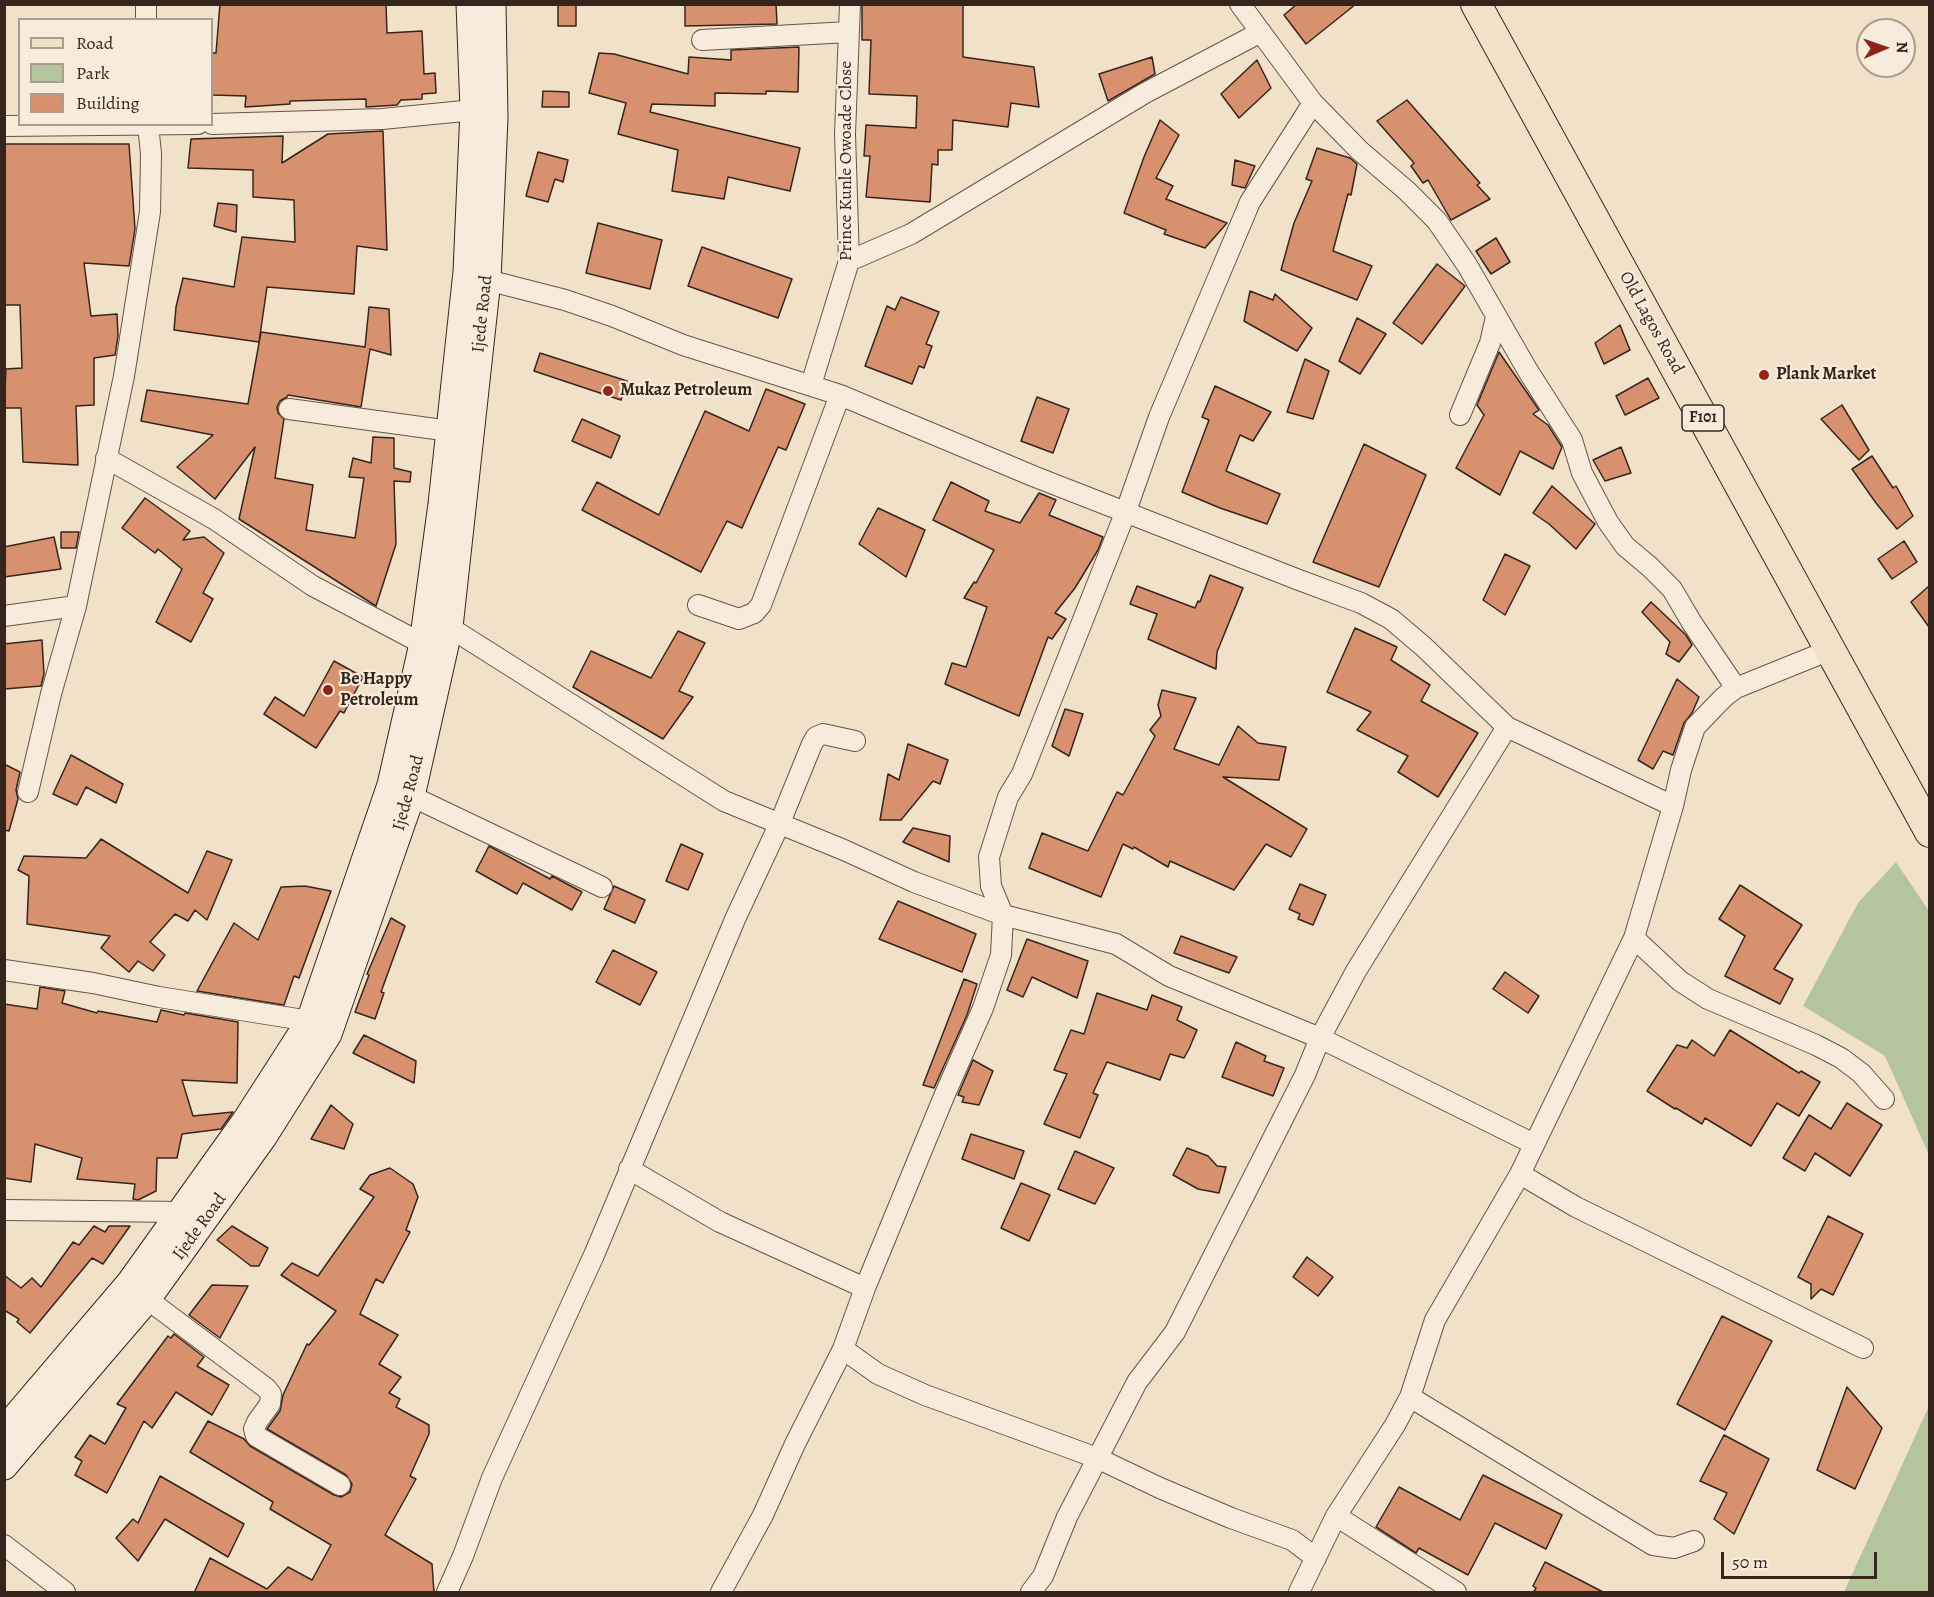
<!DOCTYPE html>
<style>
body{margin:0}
#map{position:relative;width:1934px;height:1597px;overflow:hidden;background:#f2e1c9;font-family:Alegreya,serif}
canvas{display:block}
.frame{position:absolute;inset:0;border:6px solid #36251d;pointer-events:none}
.legend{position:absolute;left:18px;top:18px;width:195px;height:108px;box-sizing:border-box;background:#f7ecdc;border:2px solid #aa9c90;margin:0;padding:8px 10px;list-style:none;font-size:18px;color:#36251d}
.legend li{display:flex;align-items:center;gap:12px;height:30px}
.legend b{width:30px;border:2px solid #aa9c90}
.north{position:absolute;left:1856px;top:18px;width:60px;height:60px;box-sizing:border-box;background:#f7ecdc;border:2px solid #aa9c90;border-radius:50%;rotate:88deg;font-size:16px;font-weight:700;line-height:24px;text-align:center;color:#36251d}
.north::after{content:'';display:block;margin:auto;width:21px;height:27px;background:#8f2418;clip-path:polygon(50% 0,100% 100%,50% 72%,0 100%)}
.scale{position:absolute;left:1721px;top:1552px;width:156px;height:27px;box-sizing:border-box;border:3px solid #36251d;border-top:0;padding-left:8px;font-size:18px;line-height:21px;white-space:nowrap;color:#36251d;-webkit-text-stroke:4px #f7ecdc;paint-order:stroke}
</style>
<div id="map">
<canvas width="1934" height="1597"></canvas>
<div class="frame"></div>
<ul class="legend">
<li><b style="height:8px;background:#f2e1c9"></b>Road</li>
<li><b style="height:16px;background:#b4c49c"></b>Park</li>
<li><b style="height:16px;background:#d8916f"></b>Building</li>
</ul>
<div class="north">N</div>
<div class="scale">50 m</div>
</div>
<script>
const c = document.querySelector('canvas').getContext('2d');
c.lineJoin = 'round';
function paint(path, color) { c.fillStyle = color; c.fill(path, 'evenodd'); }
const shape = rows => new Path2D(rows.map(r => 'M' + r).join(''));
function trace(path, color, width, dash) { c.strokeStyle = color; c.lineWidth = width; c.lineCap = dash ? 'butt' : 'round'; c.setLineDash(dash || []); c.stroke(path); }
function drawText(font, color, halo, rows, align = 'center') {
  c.font = font + ' Alegreya,serif'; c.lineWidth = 4.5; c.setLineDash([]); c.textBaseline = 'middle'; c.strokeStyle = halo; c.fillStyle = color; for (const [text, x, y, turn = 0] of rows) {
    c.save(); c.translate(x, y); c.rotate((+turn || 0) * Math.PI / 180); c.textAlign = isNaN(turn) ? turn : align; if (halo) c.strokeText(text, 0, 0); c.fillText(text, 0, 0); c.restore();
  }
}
const green = shape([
 [1896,862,1929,911,1929,1155,1885,1056,1803,1006,1858,903],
 [1929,1406,1929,1592,1844,1592]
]);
const building = shape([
 [220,4,386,4,387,33,422,31,424,74,435,73,436,93,422,94,422,99,401,100,397,105,366,107,366,99,290,101,290,104,245,107,246,96,212,95,212,53,216,53,220,4],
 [558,4,576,4,576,26,558,26,558,4],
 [685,4,776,4,777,24,685,26,685,4],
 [862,4,963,4,963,57,1034,67,1039,107,1011,103,1008,127,953,120,952,150,938,150,938,165,932,164,930,202,866,197,870,156,864,156,866,125,916,128,917,96,869,94,871,40,862,40,862,4],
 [1297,4,1356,4,1306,44,1284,15,1297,4],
 [799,47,798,92,766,91,766,94,715,93,715,106,652,104,650,112,800,148,790,191,728,177,724,199,672,191,678,150,618,134,626,103,589,93,599,53,614,54,688,74,689,57,731,60,731,50,799,47],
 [1152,57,1155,74,1108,101,1099,74,1152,57],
 [1257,60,1271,88,1239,118,1221,94,1257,60],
 [543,91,569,92,569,107,542,107,543,91],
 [1407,100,1480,183,1477,185,1490,199,1451,220,1428,180,1423,183,1411,166,1414,163,1377,121,1407,100],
 [1160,120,1179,135,1156,178,1173,186,1166,199,1227,223,1205,248,1164,234,1166,230,1124,213,1144,157,1160,120],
 [383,131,387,250,357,246,354,294,267,287,259,342,174,330,176,307,183,278,234,287,242,237,295,242,294,200,253,197,253,170,188,168,191,139,283,136,282,163,328,134,383,131],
 [4,144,129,144,135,229,129,266,84,263,91,316,117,314,118,336,115,355,94,358,94,405,76,406,78,465,23,462,21,408,4,408,6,369,22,368,20,305,4,305,4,144],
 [1317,148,1350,158,1357,164,1351,195,1348,194,1333,251,1372,266,1357,300,1281,270,1294,223,1312,181,1306,179,1317,148],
 [538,152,568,160,563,182,555,179,548,202,526,196,538,152],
 [1235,160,1255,166,1245,188,1232,185,1235,160],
 [218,203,237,205,236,232,214,226,218,203],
 [598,223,662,240,650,289,586,273,598,223],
 [1496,238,1510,262,1491,274,1476,251,1496,238],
 [702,247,792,279,778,318,688,286,702,247],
 [1437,264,1465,286,1422,344,1393,323,1437,264],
 [1250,291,1273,300,1275,294,1312,328,1297,351,1244,321,1250,291],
 [901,297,939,312,926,344,932,346,924,368,919,366,912,384,865,366,887,306,895,310,901,297],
 [369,307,389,309,391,355,370,349,361,407,288,395,287,397,280,401,277,407,278,413,284,419,275,478,313,485,306,530,355,538,364,478,349,477,353,458,371,463,373,437,394,438,394,468,411,472,410,482,394,481,396,544,376,606,239,519,255,447,215,499,177,467,213,435,141,421,147,390,248,404,261,332,365,347,369,307],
 [1357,318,1386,334,1360,374,1339,361,1357,318],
 [1620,325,1630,350,1604,364,1595,343,1620,325],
 [1499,352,1539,410,1533,414,1548,425,1562,447,1553,469,1520,451,1500,495,1456,468,1484,415,1477,405,1499,352],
 [540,353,627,381,621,400,534,371,540,353],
 [1305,359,1329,371,1313,419,1287,412,1305,359],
 [1648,378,1659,398,1625,415,1616,396,1648,378],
 [1215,386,1271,412,1253,441,1240,435,1226,471,1280,494,1267,524,1220,508,1182,492,1209,420,1202,417,1215,386],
 [766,389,805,404,786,450,778,447,742,528,727,521,701,572,582,510,597,482,659,515,705,411,749,431,766,389],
 [1037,397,1069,409,1053,453,1021,441,1037,397],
 [1842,405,1869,450,1859,460,1821,419,1842,405],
 [582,419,620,436,611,458,572,441,582,419],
 [1364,444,1426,475,1379,587,1313,562,1364,444],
 [1621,447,1631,473,1605,481,1593,460,1621,447],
 [1872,456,1893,488,1896,486,1913,516,1897,529,1876,503,1852,469,1872,456],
 [951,482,989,501,985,511,1020,523,1039,493,1056,500,1049,515,1103,537,1098,550,1075,588,1055,613,1066,619,1052,639,1048,637,1019,716,945,684,952,663,966,667,987,607,964,598,974,582,976,583,994,550,933,520,951,482],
 [1552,486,1595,524,1576,549,1549,524,1533,513,1552,486],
 [145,498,190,531,183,540,204,537,224,553,203,593,213,599,191,642,156,622,182,569,158,549,155,553,122,528,145,498],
 [878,508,925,530,906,577,859,544,878,508],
 [61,532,79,532,76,548,61,548,61,532],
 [54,537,61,569,4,577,4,547,54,537],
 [1904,541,1917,562,1892,579,1878,559,1904,541],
 [1505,554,1530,566,1505,615,1483,600,1505,554],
 [1210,575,1243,588,1217,652,1216,669,1148,639,1157,614,1130,604,1137,586,1195,608,1198,601,1200,602,1210,575],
 [1929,586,1929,627,1911,602,1929,586],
 [1651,602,1686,635,1692,645,1679,662,1666,654,1670,642,1642,612,1651,602],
 [1355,628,1397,647,1391,660,1430,685,1421,701,1478,733,1438,797,1398,772,1408,756,1357,730,1371,712,1327,692,1355,628],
 [678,631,705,643,679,691,693,697,663,739,573,687,591,651,651,678,678,631],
 [42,640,44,674,41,686,4,689,4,644,42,640],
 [334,661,363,677,344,713,340,711,316,748,264,714,275,697,304,716,334,661],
 [1677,679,1699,697,1692,713,1684,723,1673,755,1663,751,1653,769,1638,760,1677,679],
 [1162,690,1196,698,1174,749,1219,765,1238,726,1258,743,1286,747,1279,780,1223,777,1307,829,1291,857,1266,844,1234,890,1170,861,1168,867,1134,847,1133,849,1123,844,1101,897,1029,868,1042,833,1088,851,1117,792,1123,795,1155,736,1150,730,1161,716,1158,705,1162,690],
 [1065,709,1083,714,1069,756,1052,746,1065,709],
 [908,744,948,760,940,784,933,781,901,820,880,820,888,774,899,780,908,744],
 [71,755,123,784,116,803,86,787,77,805,53,794,71,755],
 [4,764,20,772,16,790,18,799,9,831,4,830,4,764],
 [913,828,950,836,949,862,903,842,913,828],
 [101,839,188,893,207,851,232,860,207,920,195,910,188,921,175,914,150,942,165,955,153,971,138,961,129,972,101,948,110,936,27,924,29,876,18,870,24,856,86,858,101,839],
 [681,844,703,854,688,890,666,881,681,844],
 [489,846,550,879,552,876,582,892,572,910,523,883,517,894,476,871,489,846],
 [1300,884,1326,895,1313,925,1298,919,1300,914,1289,909,1300,884],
 [1740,885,1802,925,1774,969,1793,979,1780,1004,1725,976,1745,936,1719,919,1740,885],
 [305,886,331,891,299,978,294,976,284,1005,197,991,234,923,258,940,281,887,305,886],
 [614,886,645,900,635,923,604,909,614,886],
 [898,901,976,934,962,972,879,939,898,901],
 [391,918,405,926,381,992,384,993,375,1019,355,1012,369,975,367,974,391,918],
 [1181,936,1237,957,1229,973,1174,953,1181,936],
 [1027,939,1088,961,1077,998,1032,977,1023,997,1007,990,1027,939],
 [613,950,657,972,640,1005,596,982,613,950],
 [1505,972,1539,996,1528,1013,1493,989,1505,972],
 [964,979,977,984,967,1015,934,1088,923,1085,964,979],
 [40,987,65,991,62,1003,97,1013,98,1011,157,1022,161,1010,184,1015,185,1013,238,1022,237,1083,182,1080,193,1116,233,1112,221,1129,182,1134,177,1158,157,1158,156,1191,138,1200,133,1199,135,1184,77,1179,82,1158,35,1144,31,1182,4,1178,4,1004,37,1009,40,987],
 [1097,993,1147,1010,1152,995,1182,1007,1177,1020,1197,1030,1189,1049,1184,1058,1170,1054,1160,1080,1107,1062,1093,1093,1098,1095,1080,1138,1044,1124,1067,1074,1054,1070,1071,1030,1084,1034,1097,993],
 [1730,1030,1799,1073,1801,1071,1820,1082,1799,1116,1777,1103,1751,1146,1705,1118,1702,1124,1676,1108,1675,1109,1647,1091,1677,1045,1687,1048,1692,1040,1714,1056,1730,1030],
 [364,1035,416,1061,414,1083,353,1053,364,1035],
 [1236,1042,1266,1056,1264,1061,1284,1068,1273,1096,1222,1077,1236,1042],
 [973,1060,993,1071,979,1105,962,1102,964,1097,958,1095,973,1060],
 [1847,1103,1882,1125,1850,1176,1815,1153,1805,1171,1783,1158,1809,1115,1831,1129,1847,1103],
 [331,1105,353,1124,344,1149,311,1139,331,1105],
 [971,1134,1024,1151,1014,1179,962,1159,971,1134],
 [1187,1148,1208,1156,1217,1166,1226,1167,1219,1193,1198,1189,1173,1175,1187,1148],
 [1075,1151,1114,1168,1095,1204,1058,1189,1075,1151],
 [390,1168,413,1184,418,1197,406,1230,410,1232,383,1283,376,1279,360,1314,398,1335,379,1364,401,1377,389,1393,400,1399,396,1407,429,1425,429,1434,410,1476,416,1479,385,1535,432,1564,434,1593,194,1593,210,1558,267,1589,288,1567,312,1580,331,1545,270,1509,273,1502,190,1452,208,1421,244,1439,250,1446,334,1495,341,1497,350,1492,352,1484,346,1475,267,1429,280,1411,283,1395,307,1344,309,1345,336,1311,281,1275,292,1263,318,1276,374,1197,360,1189,370,1175,390,1168],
 [1021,1183,1050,1195,1029,1241,1001,1228,1021,1183],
 [1828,1216,1863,1234,1833,1295,1821,1289,1811,1299,1811,1284,1798,1277,1828,1216],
 [94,1226,105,1232,109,1226,130,1226,103,1264,92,1258,30,1333,17,1322,19,1319,4,1310,4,1275,21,1288,32,1278,41,1287,73,1242,79,1245,94,1226],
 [232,1226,268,1248,259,1266,251,1266,217,1240,232,1226],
 [1307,1257,1333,1277,1318,1296,1293,1277,1307,1257],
 [212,1285,248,1286,220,1338,189,1315,212,1285],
 [1722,1316,1772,1341,1725,1430,1677,1404,1722,1316],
 [174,1334,204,1357,197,1366,229,1385,212,1415,176,1392,152,1428,144,1421,107,1493,75,1475,82,1461,75,1457,90,1435,105,1444,126,1408,117,1404,168,1336,171,1338,174,1334],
 [1847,1387,1882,1428,1855,1489,1817,1470,1847,1387],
 [1724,1435,1769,1459,1734,1534,1714,1519,1727,1493,1700,1481,1724,1435],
 [1483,1475,1562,1515,1546,1549,1495,1523,1468,1575,1419,1548,1416,1553,1376,1527,1399,1487,1460,1520,1483,1475],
 [160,1476,244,1524,228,1557,165,1519,138,1561,116,1538,133,1519,138,1523,160,1476],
 [1545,1562,1605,1593,1533,1593,1536,1588,1533,1586,1545,1562]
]);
const minor = shape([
 [146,4,146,20],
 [1240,4,1313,103,1359,150,1407,191,1437,221,1467,265,1528,371,1572,440,1582,473,1608,522,1625,546,1650,567,1672,589,1692,623,1736,688],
 [702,40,849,32],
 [212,124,382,119,474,110],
 [4,126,198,124],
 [849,261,911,234,1145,93,1261,32],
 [487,280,565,300,612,316,683,345,840,395,1033,476,1299,580,1361,603,1391,619,1424,647,1507,727,1673,806],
 [811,385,849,261,845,134,850,4],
 [289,409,450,431],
 [1460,415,1490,343,1496,317],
 [106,458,214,519,313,586,423,644],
 [698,605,739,619,754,613,761,605,840,395],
 [4,616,76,606],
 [449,627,724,801,844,850,914,882,1003,915,1116,944,1169,976,1320,1038,1534,1144],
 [28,792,51,694,76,606,124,376,150,212,151,154,148,124],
 [411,796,602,887],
 [1634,938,1680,981,1708,999,1816,1045,1841,1058,1861,1073,1884,1099],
 [4,970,93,983,159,997,310,1021],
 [629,1169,720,1222,865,1288],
 [1520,1174,1576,1207,1863,1348],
 [4,1210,183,1212],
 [147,1299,266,1388,271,1394,270,1404,257,1422,254,1429,256,1436,340,1485],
 [843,1349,878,1374,925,1395,1097,1458,1160,1488,1231,1518,1292,1540,1316,1558],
 [1410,1397,1653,1545,1674,1548,1694,1541],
 [1336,1516,1456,1592],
 [4,1545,65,1592],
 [447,1592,463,1556,492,1478,594,1255,736,917,779,825,812,744,816,737,823,734,855,741],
 [721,1592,763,1515,795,1444,843,1349,865,1288,945,1094,983,1008,1001,955,1003,915,991,886,989,857,1008,797,1022,774,1126,511,1159,417,1250,202,1313,103],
 [1031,1592,1043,1576,1067,1517,1137,1382,1175,1332,1305,1075,1320,1038,1356,971,1507,727],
 [1299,1592,1336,1516,1395,1425,1410,1397,1435,1320,1520,1174,1634,938,1673,806,1681,770,1695,727,1724,697,1736,688,1830,650]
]);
const secondary = shape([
 [4,1431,130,1283,245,1122,310,1021,391,785,423,644,442,504,467,272,474,110,470,4],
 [4,1466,147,1299,263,1137,328,1034,411,796,449,627,487,280,494,118,492,4]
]);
const primary = shape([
 [1476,4,1930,832]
]);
const markers = [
 [1764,375,6,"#8f2418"],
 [608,391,6,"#8f2418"],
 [328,690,6,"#8f2418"]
];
const shields = [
 [1703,418,42]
];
const shieldNames = [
 ["F101",1703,418]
];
const streetNames = [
 ["Prince Kunle Owoade Close",847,161,-90],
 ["Ijede Road",483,314,-84],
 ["Old Lagos Road",1651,323,61],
 ["Ijede Road",409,793,-75],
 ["Ijede Road",200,1227,-54]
];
const poiNames = [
 ["Plank Market",1776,375],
 ["Mukaz Petroleum",620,391],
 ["Be Happy",340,680],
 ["Petroleum",340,701]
];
paint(green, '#b4c49c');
paint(building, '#d8916f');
trace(building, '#36251d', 1.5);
trace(minor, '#655448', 22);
trace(secondary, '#36251d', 29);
trace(primary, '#36251d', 32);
trace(minor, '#f7ecdc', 20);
trace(secondary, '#f7ecdc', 27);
trace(primary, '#f2e1c9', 30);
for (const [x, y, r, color] of markers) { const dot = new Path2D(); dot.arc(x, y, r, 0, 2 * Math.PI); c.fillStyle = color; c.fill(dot); trace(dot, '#f7ecdc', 2); }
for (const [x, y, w] of shields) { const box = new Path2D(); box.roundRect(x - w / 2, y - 13, w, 26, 4.5); c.fillStyle = '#f7ecdc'; c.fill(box); trace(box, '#36251d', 1.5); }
drawText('bold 16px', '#36251d', null, shieldNames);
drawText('18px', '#36251d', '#f7ecdc', streetNames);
drawText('bold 18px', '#36251d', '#f7ecdc', poiNames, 'left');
</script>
